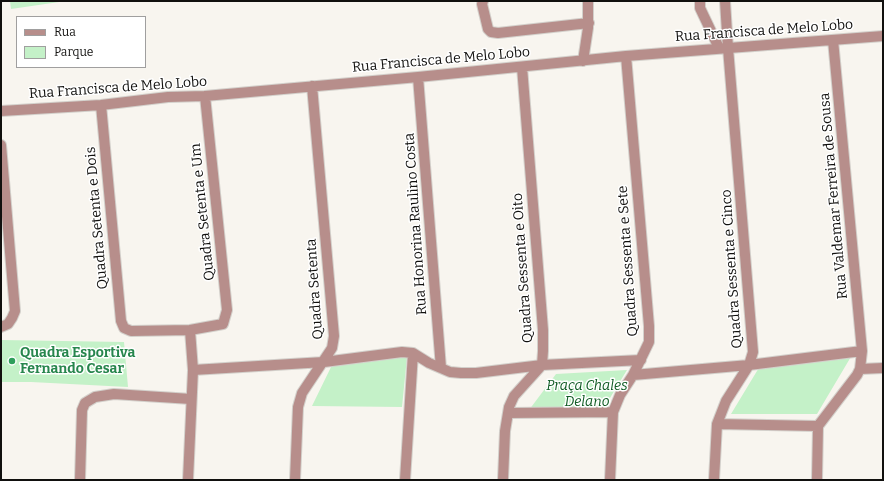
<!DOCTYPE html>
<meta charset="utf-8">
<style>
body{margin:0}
#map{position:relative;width:884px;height:481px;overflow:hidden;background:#f8f5ef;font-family:Bitter,serif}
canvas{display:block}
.frame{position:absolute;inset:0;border:2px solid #11100e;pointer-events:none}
.legend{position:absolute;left:16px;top:16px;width:130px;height:52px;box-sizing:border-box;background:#fff;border:1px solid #a09f9f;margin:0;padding:5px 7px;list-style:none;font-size:12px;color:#11100e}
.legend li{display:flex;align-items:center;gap:8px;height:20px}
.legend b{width:20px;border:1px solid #a09f9f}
</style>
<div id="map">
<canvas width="884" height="481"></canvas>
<div class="frame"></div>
<ul class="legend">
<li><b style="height:5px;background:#b78e8b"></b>Rua</li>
<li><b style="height:11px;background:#c4f1c8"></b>Parque</li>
</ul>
</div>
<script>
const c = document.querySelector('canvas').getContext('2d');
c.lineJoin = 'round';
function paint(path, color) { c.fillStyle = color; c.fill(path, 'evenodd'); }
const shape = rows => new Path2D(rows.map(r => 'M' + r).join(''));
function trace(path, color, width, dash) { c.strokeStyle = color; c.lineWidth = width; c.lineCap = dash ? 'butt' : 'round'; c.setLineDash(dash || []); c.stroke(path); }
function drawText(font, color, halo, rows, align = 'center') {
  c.font = font + ' Bitter,serif'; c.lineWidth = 3; c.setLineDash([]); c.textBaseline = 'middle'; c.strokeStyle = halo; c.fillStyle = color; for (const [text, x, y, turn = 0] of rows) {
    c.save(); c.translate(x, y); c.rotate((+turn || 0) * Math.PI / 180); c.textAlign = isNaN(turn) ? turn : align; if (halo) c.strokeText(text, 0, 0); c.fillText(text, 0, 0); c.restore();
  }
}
const green = shape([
 [10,1,66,1,11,9],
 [1,340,124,342,128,387,31,382,1,382],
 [852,355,817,414,731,414,760,366],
 [407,357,402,407,312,406,332,365],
 [627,370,599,416,526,414,556,374]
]);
const minor = shape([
 [483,1,482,4,488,29,491,32,498,33,589,23],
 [700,1,700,8,719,48],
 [583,61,588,28,588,1],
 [418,77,441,368],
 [101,105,121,321,124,328,131,331,190,330,223,324,227,310,205,96],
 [1,111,101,105,168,97,205,96,418,77,626,56,883,36],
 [1,145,15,311,12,318,8,324,1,327],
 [860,369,883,368],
 [193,370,324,362,402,352,413,353,429,363,450,372,461,373,476,373,542,365,641,360],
 [633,375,749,365,862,351],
 [508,413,613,412],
 [717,424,818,426],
 [80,480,82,410,85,403,95,397,114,394,191,399],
 [188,480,193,370,190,330],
 [295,480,298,407,302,393,332,348,334,336,312,86],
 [405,480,413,353],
 [503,480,505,431,509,407,514,396,542,365,543,351,543,330,522,67],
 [610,480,613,412,620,395,633,375,649,342,649,326,626,56],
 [714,480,717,424,726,401,749,365,753,352,728,48,725,1],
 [817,480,818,426,857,375,860,369,862,351,833,40]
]);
const markers = [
 [12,361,4,"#2e9e5b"]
];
const streetNames = [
 ["Rua Francisca de Melo Lobo",764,31,-4],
 ["Rua Francisca de Melo Lobo",441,60,-5],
 ["Rua Francisca de Melo Lobo",118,88,-4],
 ["Rua Valdemar Ferreira de Sousa",834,196,-95],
 ["Quadra Setenta e Um",203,212,-96],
 ["Quadra Setenta e Dois",97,218,-95],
 ["Rua Honorina Raulino Costa",416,224,-94],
 ["Quadra Sessenta e Sete",628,261,-94],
 ["Quadra Sessenta e Oito",523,268,-94],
 ["Quadra Sessenta e Cinco",732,269,-94],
 ["Quadra Setenta",315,289,-94]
];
const leisureNames = [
 ["Quadra Esportiva",20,353],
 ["Fernando Cesar",20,369]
];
const parkNames = [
 ["Praça Chales",587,386],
 ["Delano",587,402]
];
paint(green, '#c4f1c8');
trace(minor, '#d3d0cb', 12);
trace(minor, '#b78e8b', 10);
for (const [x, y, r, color] of markers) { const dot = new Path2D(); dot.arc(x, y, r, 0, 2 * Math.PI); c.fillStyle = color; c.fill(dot); trace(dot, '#fff', 1.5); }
drawText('14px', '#11100e', '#fff', streetNames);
drawText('bold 14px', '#27864d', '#fff', leisureNames, 'left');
drawText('italic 14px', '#105c24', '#fff', parkNames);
</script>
